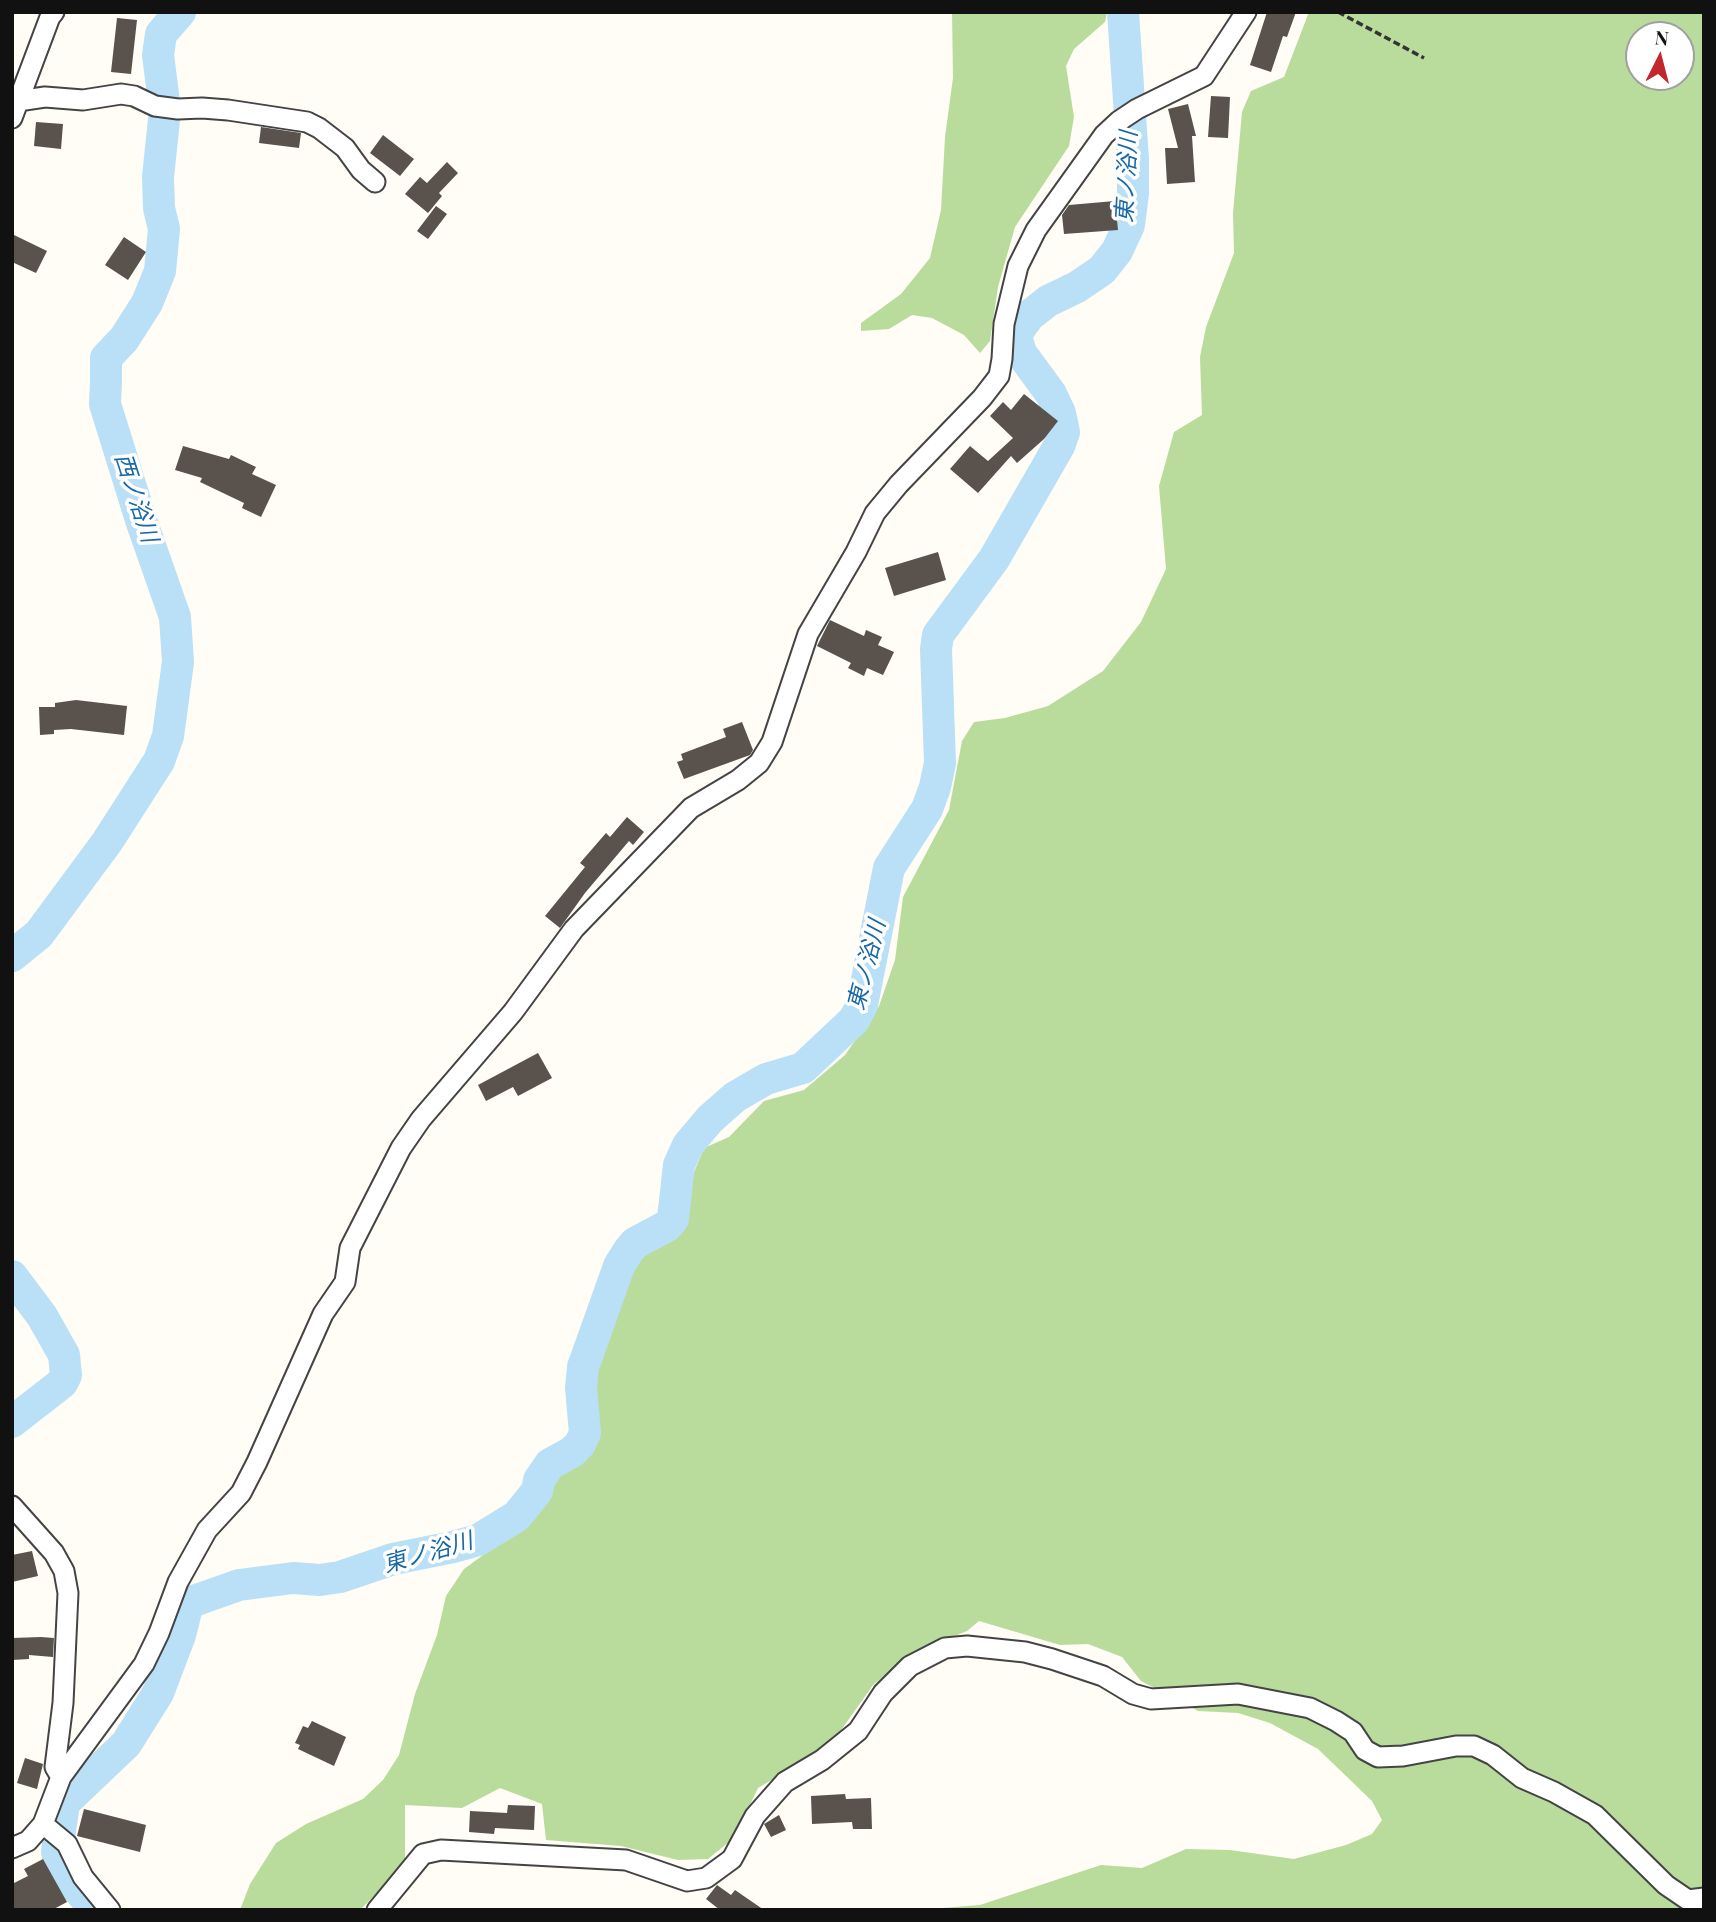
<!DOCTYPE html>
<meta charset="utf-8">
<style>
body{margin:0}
#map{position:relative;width:1716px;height:1922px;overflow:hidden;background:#fffdf5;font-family:"Playfair Display",serif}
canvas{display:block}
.frame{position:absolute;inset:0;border:14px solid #111;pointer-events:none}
.north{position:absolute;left:1625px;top:21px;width:70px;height:70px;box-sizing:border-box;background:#fff;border:2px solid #a0a0a0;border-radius:50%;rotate:6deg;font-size:19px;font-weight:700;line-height:28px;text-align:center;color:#111}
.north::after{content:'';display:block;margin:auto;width:24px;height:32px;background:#c4262e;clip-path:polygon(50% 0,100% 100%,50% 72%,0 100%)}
</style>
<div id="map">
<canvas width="1716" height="1922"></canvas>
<div class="frame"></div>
<div class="north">N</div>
</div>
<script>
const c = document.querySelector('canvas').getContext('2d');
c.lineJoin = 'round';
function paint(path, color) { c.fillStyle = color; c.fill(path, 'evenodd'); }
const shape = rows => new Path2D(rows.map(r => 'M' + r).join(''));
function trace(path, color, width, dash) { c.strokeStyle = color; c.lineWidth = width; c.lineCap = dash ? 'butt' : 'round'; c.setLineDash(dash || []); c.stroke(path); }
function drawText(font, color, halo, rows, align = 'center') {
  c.font = font + ' "Playfair Display","Noto Sans JP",serif'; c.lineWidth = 7; c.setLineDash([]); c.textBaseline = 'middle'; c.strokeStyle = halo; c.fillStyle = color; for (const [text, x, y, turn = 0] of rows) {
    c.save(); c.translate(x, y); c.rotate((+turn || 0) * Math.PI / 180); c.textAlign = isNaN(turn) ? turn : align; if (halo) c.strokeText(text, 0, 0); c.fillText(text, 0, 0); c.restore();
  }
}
const forest = shape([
 [952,12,1107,12,1105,22,1074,49,1066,66,1074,117,1069,146,1015,227,998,287,990,341,980,353,964,335,932,318,912,315,889,329,861,331,861,323,901,294,930,258,941,210,945,137,953,78],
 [1309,12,1704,12,1704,1910,918,1910,980,1905,1101,1865,1142,1868,1186,1849,1230,1850,1294,1859,1346,1845,1372,1834,1382,1820,1372,1801,1318,1749,1270,1723,1238,1713,1198,1711,1141,1681,1122,1657,1088,1644,1060,1645,979,1621,967,1631,911,1654,873,1685,839,1733,804,1761,758,1788,734,1838,708,1859,678,1860,621,1846,546,1840,542,1804,500,1788,462,1808,405,1805,405,1864,360,1910,240,1910,250,1884,276,1843,306,1824,363,1799,383,1780,399,1755,415,1694,437,1635,446,1596,464,1569,516,1531,536,1509,551,1479,585,1456,595,1440,596,1390,600,1351,623,1277,646,1250,673,1230,682,1201,704,1148,729,1137,764,1101,804,1090,845,1055,879,1006,895,960,903,897,949,810,962,741,974,722,1005,718,1048,706,1103,671,1141,622,1166,569,1159,486,1174,432,1202,415,1200,357,1206,327,1234,253,1233,213,1242,112,1251,91,1284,77],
 [1639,35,1681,35,1681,77,1639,77]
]);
const river = shape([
 [12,956,39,934,107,842,159,761,168,736,178,662,175,617,142,523,105,404,106,382,106,358,124,339,147,303,160,271,164,229,159,208,158,177,165,110,158,55,161,34,180,12],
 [12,1276,42,1316,64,1355,66,1375,62,1383,12,1422],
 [96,1910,73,1884,57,1852,64,1803,126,1744,158,1693,180,1635,188,1603,239,1585,293,1578,320,1580,340,1577,393,1559,453,1547,478,1540,517,1516,537,1491,539,1480,550,1464,572,1452,580,1444,585,1433,581,1388,583,1367,592,1342,619,1266,629,1250,635,1243,667,1226,673,1219,679,1165,688,1145,710,1119,735,1097,766,1079,803,1068,854,1020,862,1005,889,868,927,809,935,787,940,763,936,649,938,635,994,559,1059,446,1064,432,1060,413,1051,394,1021,353,1017,340,1018,331,1029,316,1048,301,1077,287,1102,270,1117,251,1129,225,1133,193,1133,160,1123,12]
]);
const building = shape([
 [1267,12,1296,12,1287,37,1283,36,1271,72,1250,65],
 [117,18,137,20,131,74,111,72],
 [1211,96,1230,97,1228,138,1208,137],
 [1188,104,1196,136,1192,136,1195,182,1167,184,1165,148,1178,148,1168,109],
 [36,122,63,124,61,149,34,146],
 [261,127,301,133,299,148,259,143],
 [383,135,414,159,400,176,370,153],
 [447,162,458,173,439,193,442,196,428,213,405,194,420,177,427,183],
 [1115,201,1118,230,1064,234,1062,215,1069,205],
 [436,206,447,214,428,239,417,231],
 [12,234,47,251,36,273,12,262],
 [124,237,146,252,128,280,105,265],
 [1024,394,1058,421,1044,439,1017,463,1011,456,978,493,950,469,970,446,988,461,1013,438,990,416,1003,402,1011,410],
 [183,446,229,459,231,455,256,467,252,474,276,485,261,517,242,508,244,503,200,482,202,478,175,470],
 [938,552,946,580,894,596,885,568],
 [830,620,864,636,866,630,882,637,878,645,894,652,883,675,867,668,864,676,848,668,851,663,817,646],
 [76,700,127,706,124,735,71,729,54,730,54,734,40,735,39,707,55,707,55,703],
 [742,722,753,750,750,755,684,779,677,762,683,760,681,754,726,737,723,729],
 [627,817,644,832,633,845,629,841,585,893,560,928,545,916,585,867,580,863,606,833,610,837],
 [538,1053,552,1078,518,1096,513,1087,486,1101,478,1085],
 [32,1551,38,1576,12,1582,12,1555],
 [41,1637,54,1638,53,1657,29,1655,29,1659,12,1660,12,1638],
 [312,1721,346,1737,334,1766,298,1749,300,1745,295,1743,303,1726,308,1728],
 [25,1758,43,1764,37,1789,17,1783],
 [845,1794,846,1799,871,1798,872,1829,853,1829,852,1822,812,1824,811,1796],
 [508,1805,535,1806,534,1830,495,1828,494,1834,469,1832,470,1811,507,1813],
 [84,1809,146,1825,140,1852,77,1836],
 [779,1815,786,1830,771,1837,764,1824],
 [43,1859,67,1902,52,1910,12,1910,12,1884,28,1876,24,1869],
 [717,1885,731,1895,735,1890,764,1910,720,1910,706,1899]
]);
const path = shape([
 [1338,12,1424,58]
]);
const street = shape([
 [12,98,18,101,45,97,83,100,121,94,134,96,155,106,178,109,202,108,228,110,307,122,319,128,345,148,361,170,375,182],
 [12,118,50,17,54,12],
 [12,1506,54,1553,64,1571,68,1593,63,1703,55,1767,61,1777],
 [43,1824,67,1844,83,1877,110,1910],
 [12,1848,28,1841,43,1824,61,1777,144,1664,159,1633,178,1582,207,1530,241,1493,257,1462,323,1314,345,1282,350,1248,401,1148,421,1119,513,1012,574,929,691,808,738,780,759,763,772,742,808,634,856,552,875,513,899,484,982,398,999,376,1002,359,1004,324,1018,266,1036,230,1104,135,1119,121,1137,109,1204,76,1246,12],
 [377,1910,423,1854,441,1850,626,1860,687,1881,706,1878,732,1859,755,1816,785,1782,822,1760,858,1731,883,1693,910,1666,945,1648,967,1646,1025,1652,1052,1659,1103,1676,1133,1694,1151,1699,1238,1694,1310,1708,1336,1721,1353,1732,1365,1750,1378,1757,1403,1756,1456,1746,1474,1746,1493,1755,1522,1778,1554,1792,1595,1815,1666,1885,1688,1900,1704,1898]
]);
const waterNames = [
 ["東ノ浴川",1127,177,-87],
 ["西ノ浴川",136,498,72],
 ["東ノ浴川",867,965,-76],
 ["東ノ浴川",428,1553,-16]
];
paint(forest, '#b9dc9c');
trace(river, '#b9e0f7', 32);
paint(building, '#5a524d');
trace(street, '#444', 23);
trace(path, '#333', 3.5, [7, 3.5]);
trace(street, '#fff', 19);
drawText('italic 23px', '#1768a6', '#fff', waterNames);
</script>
